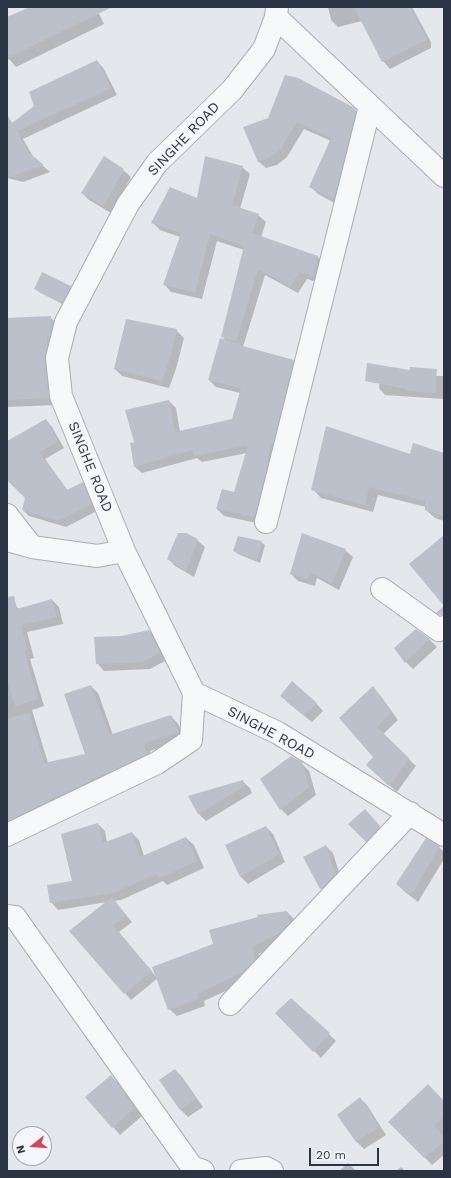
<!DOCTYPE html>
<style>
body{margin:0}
#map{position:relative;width:451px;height:1178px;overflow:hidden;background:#e4e7ec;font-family:"Work Sans",sans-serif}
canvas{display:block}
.frame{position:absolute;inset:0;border:8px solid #2b3445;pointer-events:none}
.north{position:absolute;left:12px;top:1126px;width:40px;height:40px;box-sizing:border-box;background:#f4f6f9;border:1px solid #a4a8b1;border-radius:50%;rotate:253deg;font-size:11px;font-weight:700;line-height:16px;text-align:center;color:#2b3445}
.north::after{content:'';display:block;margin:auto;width:14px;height:18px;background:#d1495b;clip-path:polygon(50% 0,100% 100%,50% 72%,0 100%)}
.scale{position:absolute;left:309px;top:1148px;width:70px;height:18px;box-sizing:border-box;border:2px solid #2b3445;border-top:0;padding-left:5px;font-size:12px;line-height:14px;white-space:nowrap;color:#2b3445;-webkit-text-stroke:3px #f4f6f9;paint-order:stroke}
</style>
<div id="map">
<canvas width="451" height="1178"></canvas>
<div class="frame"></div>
<div class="north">N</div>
<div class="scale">20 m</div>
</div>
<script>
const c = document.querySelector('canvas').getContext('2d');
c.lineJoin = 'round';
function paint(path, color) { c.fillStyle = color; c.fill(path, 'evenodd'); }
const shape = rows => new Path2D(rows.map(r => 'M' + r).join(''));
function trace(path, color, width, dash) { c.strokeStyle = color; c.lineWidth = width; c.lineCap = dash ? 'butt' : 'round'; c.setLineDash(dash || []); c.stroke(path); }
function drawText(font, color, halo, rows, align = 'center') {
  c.font = font + ' "Work Sans",sans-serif'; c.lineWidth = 3; c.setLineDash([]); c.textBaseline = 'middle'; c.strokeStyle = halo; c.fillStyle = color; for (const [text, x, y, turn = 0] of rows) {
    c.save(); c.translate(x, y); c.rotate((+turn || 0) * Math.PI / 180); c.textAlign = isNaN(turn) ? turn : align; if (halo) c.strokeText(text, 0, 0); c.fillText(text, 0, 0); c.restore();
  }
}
const shadow = shape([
 [32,7,96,7,104,24,16,67,9,59,7,60,7,19],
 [328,7,412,7,431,42,431,48,390,69,383,61,362,21,338,27,331,20],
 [97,61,104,69,117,95,23,139,34,158,50,172,23,182,7,178,7,129],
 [352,108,363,118,340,206,318,194,310,186,331,141,304,129,287,157,277,165,266,168,258,161,269,119],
 [242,167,250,174,240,209,258,215,266,222,261,237,318,257,325,264,320,283,307,279,298,293,265,275,243,347,293,361,300,368,261,524,224,516,217,509,235,493,247,453,202,462,197,458,142,473,134,466,135,442,169,401,176,408,180,432,233,420,240,393,216,387,209,380,226,341,222,336,244,250,217,241,202,299,171,292,164,284,180,237,160,230,153,223,198,200],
 [123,170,131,177,111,213,89,200,82,193],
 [70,287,74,291,66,306,39,292,35,288],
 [50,317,58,325,56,405,7,407,7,372],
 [176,330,184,338,176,369,169,388,122,376,115,369],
 [380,374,444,376,444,399,385,395,379,388],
 [46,420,52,427,64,448,45,459,68,491,82,484,89,490,97,511,66,527,29,516,23,510,26,498,7,480,7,444],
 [444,454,444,521,435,518,426,510,426,507,378,495,373,512,321,498,313,489,411,455],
 [197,540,205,547,194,577,175,566,168,558],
 [261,542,265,545,260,563,238,554,234,551],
 [345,550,353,557,339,590,317,578,315,586,298,581,291,574],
 [52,600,59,607,63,624,27,632,34,658,30,659,44,706,32,710,48,763,87,754,91,686,98,693,113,735,171,716,178,724,186,739,150,751,153,761,7,832,7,609,16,606,19,609],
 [416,630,430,640,437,647,413,669,406,662,395,648],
 [149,631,156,638,167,660,150,669,104,671,97,663,121,637],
 [373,688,380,695,398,720,383,734,416,766,397,792,375,772],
 [281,695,316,703,323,711,312,722,288,703],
 [301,763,309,771,316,795,288,816,281,809],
 [242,781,250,788,252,793,206,821,199,814,189,797],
 [369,814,383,831,370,845,350,824],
 [98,824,105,831,107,842,132,833,139,840,144,856,186,838,194,845,204,868,167,885,163,881,121,900,114,901,132,922,119,932,157,978,214,945,287,912,294,919,296,930,286,942,259,954,262,967,250,980,204,1001,205,1006,177,1016,169,1009,158,978,131,1000,71,932,107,902,58,910,51,902,73,881],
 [266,827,273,834,285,862,248,884,241,877,227,845],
 [326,846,333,853,342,882,328,895,321,888],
 [439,847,444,852,444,859,418,902,405,892,397,884],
 [276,1013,329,1034,336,1041,321,1058],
 [175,1070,182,1077,203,1107,188,1117,181,1110,160,1080],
 [111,1076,118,1083,142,1116,120,1135,87,1097],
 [360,1098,367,1105,386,1135,364,1149,357,1142,339,1115],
 [444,1101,444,1155,432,1165,390,1122],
 [348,1163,356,1171,339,1171],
 [401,1167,405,1171,396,1171]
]);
const building = shape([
 [30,7,112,7,7,58,7,17],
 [354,7,410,7,427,40,382,62],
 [97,60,111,88,17,131,28,152,44,165,7,178,7,114,12,123,34,106,29,92],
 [285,75,298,78,353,107,356,110,335,194,333,199,309,187,331,138,297,122,280,150,269,158,258,162,243,127,268,118],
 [104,156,124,169,104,206,81,193],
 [205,156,243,166,232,205,259,214,252,233,318,256,313,276,300,272,290,286,258,269,236,341,221,337,244,246,210,234,195,292,163,285,181,233,151,223,170,187,197,198],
 [42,272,71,286,62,303,34,289],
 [51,316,50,336,47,336,47,345,45,359,49,398,7,400,7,318],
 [126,319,177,329,169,361,162,381,114,369],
 [220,338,239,344,239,345,294,360,274,439,267,458,269,459,254,517,216,509,222,489,234,492,248,445,194,456,192,450,134,467,130,443,134,442,125,410,169,400,175,432,232,419,241,388,208,380],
 [367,363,410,370,410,367,437,369,435,393,407,391,407,389,365,381],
 [46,419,58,441,39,452,67,490,83,482,91,504,58,521,22,510,25,498,7,480,7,441],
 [326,426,410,454,413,443,444,453,444,516,425,510,425,501,369,487,365,505,311,490],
 [178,533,186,533,198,539,186,571,167,559],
 [302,533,346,549,332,583,310,572,308,579,290,574],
 [444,535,444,615,440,615,436,613,444,606,409,564],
 [238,536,262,541,257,560,233,551],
 [14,596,17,609,52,599,57,617,21,625,27,650,24,651,38,699,15,706,7,680,7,597],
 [416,629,430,639,405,663,394,648],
 [149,630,160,652,143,662,96,664,94,637,121,636],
 [292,681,317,703,304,715,280,696],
 [91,685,109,735,171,715,179,732,143,743,147,754,103,775,90,779,90,781,58,796,49,799,49,801,7,821,7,719,29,713,44,763,85,754,64,694],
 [373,686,391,712,377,727,409,758,389,786,366,765,373,757,339,718],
 [291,756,302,762,309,787,280,810,260,779],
 [243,780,245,786,198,814,188,796],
 [365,809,380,826,366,842,348,824],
 [98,823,103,843,132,832,140,857,186,837,197,861,159,878,156,874,113,893,50,903,47,885,72,881,61,834],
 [266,826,279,854,240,877,225,845],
 [426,838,440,846,411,895,396,884],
 [326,845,335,874,324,886,320,889,303,857],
 [112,897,126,915,113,926,152,971,124,994,69,931],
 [287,911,290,923,278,934,252,947,255,959,243,972,197,994,198,999,168,1010,152,967,213,944,209,930,258,917,257,915],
 [291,998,330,1033,313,1052,275,1013],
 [175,1069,196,1099,180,1110,159,1080],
 [111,1075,135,1108,112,1128,85,1097],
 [428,1084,444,1101,444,1117,434,1126,444,1138,444,1142,424,1158,388,1122],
 [360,1097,379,1127,356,1142,337,1115]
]);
const minor = shape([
 [277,7,276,17,264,49,232,90,157,163,128,204,66,322,57,358,61,396,124,551,194,693,278,733,444,835],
 [276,17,444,176],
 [7,515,32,547],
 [266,522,370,106],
 [7,540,32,547,97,556,124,551],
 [382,589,439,630,444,627],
 [7,835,157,763,191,740,194,693],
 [7,916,15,917,192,1167,203,1171],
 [230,1004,410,813],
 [241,1171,266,1168,272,1171]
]);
const streetNames = [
 ["SINGHE ROAD",184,139,-46],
 ["SINGHE ROAD",90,467,68],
 ["SINGHE ROAD",271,733,28]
];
paint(shadow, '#0003');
paint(building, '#bbc0ca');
trace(minor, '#a9aeb7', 24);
trace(minor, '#f7f8fa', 22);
drawText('14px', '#2b3445', '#f4f6f9', streetNames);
</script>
